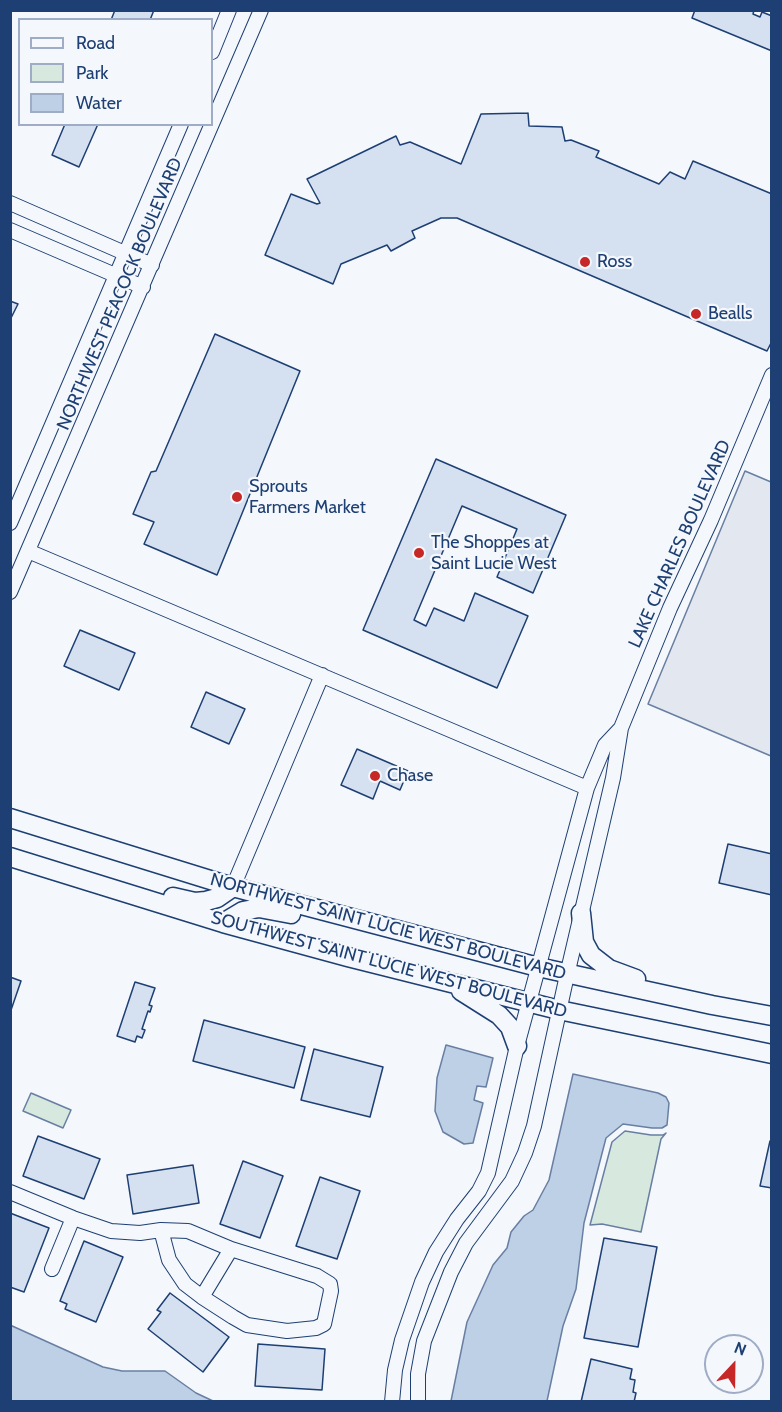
<!DOCTYPE html>
<style>
body{margin:0}
#map{position:relative;width:782px;height:1412px;overflow:hidden;background:#f4f7fb;font-family:Cabin,sans-serif}
canvas{display:block}
.frame{position:absolute;inset:0;border:12px solid #1d3f73;pointer-events:none}
.legend{position:absolute;left:18px;top:18px;width:195px;height:108px;box-sizing:border-box;background:#f4f7fb;border:2px solid #9eadc5;margin:0;padding:8px 10px;list-style:none;font-size:18px;color:#1d3f73}
.legend li{display:flex;align-items:center;gap:12px;height:30px}
.legend b{width:30px;border:2px solid #9eadc5}
.north{position:absolute;left:704px;top:1334px;width:60px;height:60px;box-sizing:border-box;background:#f4f7fb;border:2px solid #9eadc5;border-radius:50%;rotate:22deg;font-size:16px;font-weight:700;line-height:24px;text-align:center;color:#1d3f73}
.north::after{content:'';display:block;margin:auto;width:21px;height:27px;background:#c62828;clip-path:polygon(50% 0,100% 100%,50% 72%,0 100%)}
</style>
<div id="map">
<canvas width="782" height="1412"></canvas>
<div class="frame"></div>
<ul class="legend">
<li><b style="height:8px;background:#f4f7fb"></b>Road</li>
<li><b style="height:16px;background:#d7e8df"></b>Park</li>
<li><b style="height:16px;background:#bed0e5"></b>Water</li>
</ul>
<div class="north">N</div>
</div>
<script>
const c = document.querySelector('canvas').getContext('2d');
c.lineJoin = 'round';
function paint(path, color) { c.fillStyle = color; c.fill(path, 'evenodd'); }
const shape = rows => new Path2D(rows.map(r => 'M' + r).join(''));
function trace(path, color, width, dash) { c.strokeStyle = color; c.lineWidth = width; c.lineCap = dash ? 'butt' : 'round'; c.setLineDash(dash || []); c.stroke(path); }
function drawText(font, color, halo, rows, align = 'center') {
  c.font = font + ' Cabin,sans-serif'; c.lineWidth = 4.5; c.setLineDash([]); c.textBaseline = 'middle'; c.strokeStyle = halo; c.fillStyle = color; for (const [text, x, y, turn = 0] of rows) {
    c.save(); c.translate(x, y); c.rotate((+turn || 0) * Math.PI / 180); c.textAlign = isNaN(turn) ? turn : align; if (halo) c.strokeText(text, 0, 0); c.fillText(text, 0, 0); c.restore();
  }
}
const green = shape([
 [31,1093,71,1110,63,1128,23,1111,31,1093],
 [625,1131,651,1135,663,1135,666,1133,661,1139,641,1232,602,1224,590,1225,612,1142,625,1131]
]);
const parking = shape([
 [745,471,771,482,771,756,648,704,745,471]
]);
const water = shape([
 [446,1045,493,1058,486,1087,477,1086,474,1100,483,1103,473,1143,464,1144,443,1132,435,1111,437,1078,446,1045],
 [573,1074,658,1093,666,1097,669,1103,667,1125,662,1128,652,1128,623,1124,606,1138,584,1223,576,1289,563,1326,547,1401,451,1401,467,1322,493,1265,507,1248,511,1232,524,1216,533,1210,549,1180,573,1074],
 [10,1325,103,1367,122,1371,165,1371,196,1393,213,1401,11,1401,10,1325]
]);
const building = shape([
 [115,10,154,10,150,20,111,20,115,10],
 [695,10,754,10,753,14,760,17,762,12,772,16,772,51,692,18,695,10],
 [528,113,529,126,562,127,565,141,571,140,599,151,596,157,659,184,670,172,685,179,693,161,772,194,772,341,767,351,457,218,441,218,412,231,415,238,391,251,387,245,341,264,333,284,265,255,291,194,317,204,320,203,307,179,396,136,400,145,410,142,461,164,481,114,528,113],
 [65,124,98,124,79,167,52,155,65,124],
 [10,301,18,304,10,320,10,301],
 [215,334,300,371,217,575,144,544,154,522,133,514,151,472,156,471,215,334],
 [436,459,566,515,533,593,497,577,517,529,462,506,414,620,426,626,434,608,464,621,475,593,528,616,497,688,363,630,436,459],
 [80,630,135,653,119,690,64,666,80,630],
 [206,692,245,709,229,744,191,727,206,692],
 [357,749,408,771,400,790,380,781,373,799,341,785,357,749],
 [728,844,772,854,772,895,719,883,728,844],
 [10,977,21,981,10,1013,10,977],
 [135,982,155,988,149,1005,152,1006,150,1012,148,1011,142,1029,145,1030,142,1038,137,1036,135,1042,117,1036,135,982],
 [204,1020,305,1047,294,1088,193,1061,204,1020],
 [314,1049,383,1067,370,1117,301,1100,314,1049],
 [38,1136,100,1159,84,1199,23,1176,38,1136],
 [770,1141,772,1142,772,1188,760,1186,770,1141],
 [243,1161,283,1176,260,1238,220,1224,243,1161],
 [193,1165,199,1203,133,1214,127,1175,193,1165],
 [320,1177,360,1191,337,1259,296,1246,320,1177],
 [10,1213,49,1228,24,1292,10,1287,10,1213],
 [604,1238,657,1247,638,1347,584,1338,604,1238],
 [84,1241,123,1257,96,1322,65,1309,67,1304,60,1301,84,1241],
 [170,1293,229,1337,203,1372,148,1329,161,1312,157,1310,170,1293],
 [258,1344,325,1349,322,1390,255,1386,258,1344],
 [591,1359,632,1369,630,1379,635,1380,633,1392,636,1393,634,1402,581,1402,591,1359]
]);
const minor = shape([
 [212,52,229,10],
 [10,203,152,265],
 [10,230,143,287],
 [10,523,181,124],
 [28,551,587,788],
 [10,592,261,10],
 [233,887,322,675],
 [10,1192,73,1218,111,1231,140,1233,161,1230,188,1231,231,1249,317,1276,330,1284,331,1291,324,1324,316,1328,287,1331,247,1325,233,1317,202,1297,185,1284,169,1260,161,1230],
 [52,1269,73,1218],
 [202,1297,231,1249],
 [392,1402,395,1370,402,1340,422,1282,436,1252,457,1219,479,1191,488,1173,517,1046,587,788,605,745,621,728],
 [418,1402,418,1374,424,1341,451,1272,466,1243,512,1181,525,1153,534,1126,567,975,613,778,621,728,670,608,711,520,772,375]
]);
const major = shape([
 [10,818,233,887,538,967,712,1005,772,1016],
 [10,857,223,923,348,957,559,1010,772,1054],
 [173,897,195,902,206,901,217,898,233,887],
 [581,913,584,942,591,955,609,969,636,979],
 [223,923,243,911,259,908,291,914],
 [461,991,499,1015,510,1027,517,1046]
]);
const markers = [
 [585,262,6,"#c62828"],
 [696,314,6,"#c62828"],
 [237,497,6,"#c62828"],
 [419,553,6,"#c62828"],
 [375,776,6,"#c62828"]
];
const poiNames = [
 ["Ross",597,262],
 ["Bealls",708,314],
 ["Sprouts",249,487],
 ["Farmers Market",249,508],
 ["The Shoppes at",431,543],
 ["Saint Lucie West",431,564],
 ["Chase",387,776]
];
const streetNames = [
 ["NORTHWEST PEACOCK BOULEVARD",120,294,-67],
 ["LAKE CHARLES BOULEVARD",680,544,-66],
 ["NORTHWEST SAINT LUCIE WEST BOULEVARD",388,927,15],
 ["SOUTHWEST SAINT LUCIE WEST BOULEVARD",389,965,15]
];
paint(green, '#d7e8df');
trace(green, '#687fa3', 1.5);
paint(parking, '#e3e8f0');
trace(parking, '#687fa3', 1.5);
paint(water, '#bed0e5');
trace(water, '#687fa3', 1.5);
paint(building, '#d5e0f0');
trace(building, '#1d3f73', 1.5);
trace(minor, '#1d3f73', 16);
trace(major, '#1d3f73', 21);
trace(minor, '#f4f7fb', 14);
trace(major, '#f4f7fb', 18);
for (const [x, y, r, color] of markers) { const dot = new Path2D(); dot.arc(x, y, r, 0, 2 * Math.PI); c.fillStyle = color; c.fill(dot); trace(dot, '#f4f7fb', 2); }
drawText('18px', '#1d3f73', '#f4f7fb', poiNames, 'left');
drawText('18px', '#1d3f73', '#f4f7fb', streetNames);
</script>
